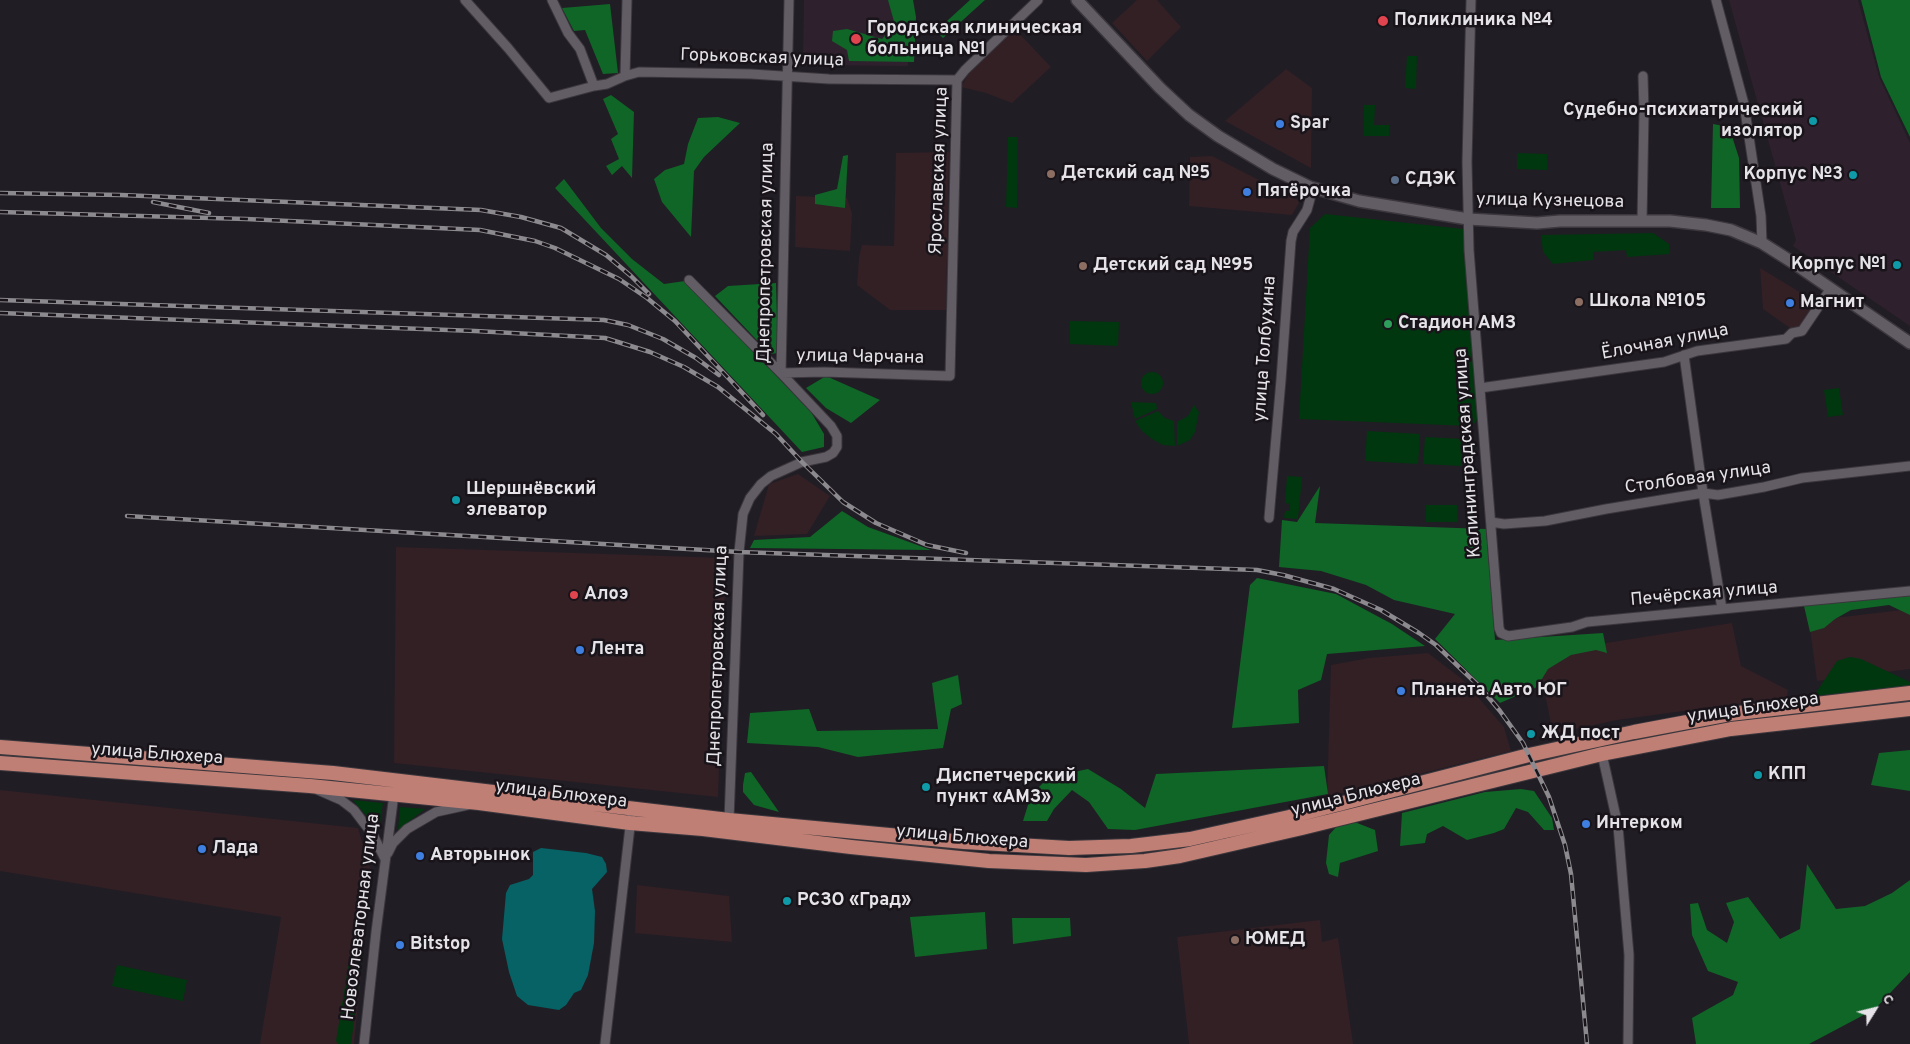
<!DOCTYPE html>
<meta charset="utf-8">
<style>
body{margin:0}
#map{position:relative;width:1910px;height:1044px;overflow:hidden;background:#211d24;font-family:Overpass,sans-serif}
canvas{display:block}
.north{position:absolute;left:1850px;top:984px;width:50px;height:50px;-webkit-text-stroke:4px #18141a;paint-order:stroke;rotate:54deg;font-size:14px;font-weight:700;line-height:20px;text-align:center;color:#e5e3e7}
.north::after{content:'';display:block;margin:auto;width:18px;height:22px;background:#e5e3e7;clip-path:polygon(50% 0,100% 100%,50% 72%,0 100%)}
</style>
<div id="map">
<canvas width="1910" height="1044"></canvas>
<div class="north">С</div>
</div>
<script>
const c = document.querySelector('canvas').getContext('2d');
c.lineJoin = 'round';
function paint(path, color) { c.fillStyle = color; c.fill(path, 'evenodd'); }
const shape = rows => new Path2D(rows.map(r => 'M' + r).join(''));
function trace(path, color, width, dash) { c.strokeStyle = color; c.lineWidth = width; c.lineCap = dash ? 'butt' : 'round'; c.setLineDash(dash || []); c.stroke(path); }
function drawText(font, color, halo, rows, align = 'center') {
  c.font = font + ' Overpass,sans-serif'; c.lineWidth = 5; c.setLineDash([]); c.textBaseline = 'middle'; c.strokeStyle = halo; c.fillStyle = color; for (const [text, x, y, turn = 0] of rows) {
    c.save(); c.translate(x, y); c.rotate((+turn || 0) * Math.PI / 180); c.textAlign = isNaN(turn) ? turn : align; if (halo) c.strokeText(text, 0, 0); c.fillText(text, 0, 0); c.restore();
  }
}
const commercial = shape([
 [1137,0,1157,0,1181,27,1147,61,1112,23],
 [1014,28,1051,67,1012,103,986,93,961,87,968,75],
 [1286,69,1312,88,1311,168,1225,121],
 [949,152,946,310,890,310,857,285,859,257,862,245,894,246,896,153],
 [1212,156,1300,201,1292,215,1189,206,1190,157],
 [796,196,847,198,852,213,850,251,795,247],
 [1760,268,1818,303,1797,333,1763,309],
 [798,474,830,496,807,534,754,536,769,484],
 [396,547,726,558,718,797,394,763],
 [1910,609,1910,669,1817,681,1809,621],
 [1732,623,1741,666,1788,690,1787,697,1617,720,1553,734,1537,654],
 [1428,653,1462,679,1504,727,1511,751,1327,797,1331,665,1369,658],
 [0,790,358,828,371,871,354,1044,260,1044,281,917,0,871],
 [637,885,729,896,732,942,635,933],
 [1320,920,1322,942,1338,938,1353,1044,1189,1044,1177,937]
]);
const medical = shape([
 [804,0,901,0,909,18,908,66,818,65,818,61,803,60],
 [1729,0,1858,0,1879,77,1910,143,1910,326,1793,246,1796,240]
]);
const green = shape([
 [1407,56,1417,56,1416,89,1405,88],
 [1364,105,1375,105,1374,125,1389,125,1389,136,1364,136],
 [1008,137,1018,137,1017,208,1006,207],
 [1517,153,1547,154,1547,170,1517,169],
 [1325,214,1463,229,1466,231,1478,418,1475,423,1469,426,1299,419,1310,228],
 [1653,233,1669,244,1670,254,1627,257,1626,250,1593,252,1593,260,1553,264,1543,252,1541,235],
 [1070,321,1119,322,1118,346,1070,344],
 '1141 383a11 11 0 1 1 22 0a11 11 0 1 1-22 0Z',
 [1839,388,1843,415,1828,417,1824,390],
 [1131,402,1156,403,1157,409,1135,419],
 [1194,405,1199,412,1195,432,1190,440,1177,446,1177,422,1188,416],
 [1158,411,1165,418,1174,421,1175,446,1163,445,1152,439,1142,431,1135,421],
 [1367,431,1420,434,1418,464,1365,461],
 [1425,437,1463,439,1462,466,1423,464],
 [1287,476,1302,477,1298,519,1284,518,1285,511,1290,511,1290,504,1285,503],
 [1426,505,1457,505,1458,522,1426,522],
 [1850,657,1861,659,1910,682,1910,686,1814,696,1837,661],
 [353,800,383,803,379,831],
 [400,807,425,809,398,830],
 [355,952,363,953,351,1044,338,1044,336,1041,350,956],
 [117,965,187,980,183,1001,112,986]
]);
const forest = shape([
 [886,0,913,0,916,17,914,62,849,61,847,50,832,41,833,31,847,29,882,39,895,25,888,0],
 [970,0,985,0,943,38,936,31],
 [1861,0,1910,0,1910,137,1881,77],
 [610,4,618,73,603,74,585,30,574,31,562,8],
 [611,95,634,112,632,178,622,166,612,175,606,166,619,159,611,139,618,134,603,99],
 [718,117,740,123,704,157,694,171,691,237,662,202,654,179,665,170,684,164,688,144,698,118],
 [1713,124,1729,127,1739,158,1740,208,1711,208],
 [848,155,845,208,815,204,815,195,837,189,843,156],
 [564,179,601,228,632,259,664,284,685,281,811,412,824,434,824,447,802,452,555,188],
 [776,283,778,353,770,354,715,296,728,286],
 [826,376,880,400,851,423,826,408,806,388],
 [1320,486,1315,523,1486,529,1495,640,1603,633,1607,653,1596,650,1571,655,1548,669,1537,687,1500,703,1435,639,1455,614,1394,600,1366,585,1321,571,1279,567,1282,520,1297,522],
 [842,511,868,527,931,550,750,548,754,540,810,537],
 [1257,578,1336,594,1392,624,1425,646,1327,654,1321,680,1298,690,1299,723,1232,728,1250,585],
 [1910,594,1910,615,1889,605,1851,610,1835,619,1824,628,1810,632,1804,606],
 [958,675,962,704,951,709,943,748,858,757,818,747,747,743,750,713,809,709,817,731,938,729,932,683],
 [1910,750,1910,791,1871,785,1879,753],
 [1324,766,1328,794,1135,830,1108,829,1089,802,1072,790,1054,809,1047,821,1023,821,1031,795,1049,777,1088,769,1121,789,1145,808,1156,774],
 [751,772,779,812,754,805,743,792,743,785,745,773],
 [1521,789,1534,791,1552,818,1554,830,1544,830,1528,812,1516,808,1504,829,1494,833,1467,840,1443,826,1427,834,1425,843,1400,846,1402,813,1485,792],
 [1352,821,1375,830,1378,851,1340,863,1338,877,1329,874,1326,863,1329,835,1337,826],
 [1807,864,1836,909,1865,906,1892,893,1910,880,1910,972,1875,1009,1809,1044,1696,1044,1692,1018,1733,995,1738,982,1708,971,1692,935,1690,904,1698,903,1707,930,1727,943,1734,922,1726,903,1748,897,1780,939,1800,929],
 [985,912,987,949,915,957,910,917],
 [1012,918,1070,918,1071,936,1013,944]
]);
const water = shape([
 [541,848,586,853,602,857,606,864,607,872,592,889,595,911,594,943,588,975,581,990,574,993,566,1005,559,1010,528,1005,517,996,509,972,502,939,506,893,510,885,529,879,533,875,533,852]
]);
const minor = shape([
 [465,0,508,48,549,98,594,86,607,84,625,76,639,72,751,74,829,79,957,80],
 [552,0,568,33,580,49,594,86],
 [1471,0,1467,162,1469,250,1499,628,1501,633,1508,636,1572,627,1587,622,1910,591],
 [1716,0,1744,104,1761,216,1762,243],
 [625,76,627,0],
 [1642,221,1644,112,1643,76],
 [689,280,781,373,824,372,950,376,957,80,965,70,1038,0],
 [1684,355,1703,493,1722,609],
 [1480,388,1664,362,1697,351,1786,339,1792,333,1802,331,1831,288],
 [1269,518,1281,380,1291,241,1293,232,1307,210,1313,188],
 [1491,522,1504,524,1545,521,1606,509,1703,493,1718,495,1764,487,1802,478,1910,466],
 [1602,754,1618,826,1629,955,1628,1044],
 [318,790,341,800,354,810,373,835,385,859],
 [729,820,739,552,743,514,750,498,761,484,771,476,802,462,826,457,833,453,837,447,837,436,831,426,781,373,789,0],
 [388,853,393,843,407,829,436,812,468,805],
 [364,1044,376,932,394,794],
 [605,1044,631,818]
]);
const tertiary = shape([
 [1077,0,1160,88,1189,115,1218,136,1273,169,1310,187,1359,201,1468,219,1537,223,1560,221,1670,221,1706,225,1731,230,1762,243,1792,262,1910,343]
]);
const primary = shape([
 [0,747,333,773,729,820,964,842,1069,848,1131,846,1190,839,1289,817,1529,755,1634,732,1730,714,1910,693],
 [0,763,310,786,479,803,630,823,703,829,851,847,989,861,1086,865,1145,861,1180,856,1302,828,1602,754,1731,729,1910,709]
]);
const rail = shape([
 [0,193,121,195,481,210,521,217,561,228,606,255,631,276,649,294],
 [153,202,209,213],
 [0,212,246,219,480,230,535,241,555,248,619,279,647,298,675,321,763,415],
 [0,300,604,320,628,325,663,339,696,358,719,375],
 [0,313,475,331,605,338,650,352,684,367,718,387,776,434,802,462,843,502,876,523,927,545,966,553],
 [127,516,739,552,1257,570,1283,575,1334,589,1381,610,1419,633,1436,645,1480,687,1500,711,1523,743,1549,797,1565,845,1571,874,1587,1044]
]);
const markers = [
 [1383,21,6,"#e0444e"],
 [856,39,6,"#e0444e"],
 [1813,121,5,"#0f9aa8"],
 [1280,124,5,"#3f7fe0"],
 [1051,174,5,"#8d6e63"],
 [1853,175,5,"#0f9aa8"],
 [1395,180,5,"#5c6f8a"],
 [1247,192,5,"#3f7fe0"],
 [1897,265,5,"#0f9aa8"],
 [1083,266,5,"#8d6e63"],
 [1579,302,5,"#8d6e63"],
 [1790,303,5,"#3f7fe0"],
 [1388,324,5,"#2e9e5b"],
 [456,500,5,"#0f9aa8"],
 [574,595,5,"#e0444e"],
 [580,650,5,"#3f7fe0"],
 [1401,691,5,"#3f7fe0"],
 [1531,734,5,"#0f9aa8"],
 [1758,775,5,"#0f9aa8"],
 [926,787,5,"#0f9aa8"],
 [1586,824,5,"#3f7fe0"],
 [202,849,5,"#3f7fe0"],
 [420,856,5,"#3f7fe0"],
 [787,901,5,"#0f9aa8"],
 [1235,940,5,"#8d6e63"],
 [400,945,5,"#3f7fe0"]
];
const poiNames = [
 ["Поликлиника №4",1394,21],
 ["Городская клиническая",867,29],
 ["больница №1",867,50],
 ["Судебно-психиатрический",1803,111,"right"],
 ["изолятор",1803,132,"right"],
 ["Spar",1290,124],
 ["Детский сад №5",1061,174],
 ["Корпус №3",1843,175,"right"],
 ["СДЭК",1405,180],
 ["Пятёрочка",1257,192],
 ["Корпус №1",1887,265,"right"],
 ["Детский сад №95",1093,266],
 ["Школа №105",1589,302],
 ["Магнит",1800,303],
 ["Стадион АМЗ",1398,324],
 ["Шершнёвский",466,490],
 ["элеватор",466,511],
 ["Алоэ",584,595],
 ["Лента",590,650],
 ["Планета Авто ЮГ",1411,691],
 ["ЖД пост",1541,734],
 ["КПП",1768,775],
 ["Диспетчерский",936,777],
 ["пункт «АМЗ»",936,798],
 ["Интерком",1596,824],
 ["Лада",212,849],
 ["Авторынок",430,856],
 ["РСЗО «Град»",797,901],
 ["ЮМЕД",1245,940],
 ["Bitstop",410,945]
];
const streetNames = [
 ["Горьковская улица",762,59,2],
 ["Ярославская улица",940,171,-88],
 ["улица Кузнецова",1550,202,1],
 ["Днепропетровская улица",767,253,-89],
 ["Ёлочная улица",1665,343,-11],
 ["улица Толбухина",1266,349,-86],
 ["улица Чарчана",860,358,1],
 ["Калининградская улица",1469,453,-94],
 ["Столбовая улица",1698,479,-8],
 ["Печёрская улица",1704,595,-5],
 ["Днепропетровская улица",719,656,-88],
 ["улица Блюхера",1753,709,-8],
 ["улица Блюхера",157,755,4],
 ["улица Блюхера",561,795,7],
 ["улица Блюхера",1356,796,-14],
 ["улица Блюхера",962,838,5],
 ["Новоэлеваторная улица",362,917,-83]
];
paint(commercial, '#322025');
paint(medical, '#2e212d');
paint(green, '#00370f');
paint(forest, '#0f6627');
paint(water, '#066265');
trace(minor, '#3b373d', 11);
trace(tertiary, '#3b373d', 14);
trace(primary, '#3b373d', 16);
trace(minor, '#625d65', 9);
trace(tertiary, '#625d65', 11);
trace(primary, '#c07f75', 14);
trace(rail, '#8d8a8f', 4.5);
trace(rail, '#18141a', 2.5, [8]);
for (const [x, y, r, color] of markers) { const dot = new Path2D(); dot.arc(x, y, r, 0, 2 * Math.PI); c.fillStyle = color; c.fill(dot); trace(dot, '#18141a', 2); }
drawText('bold 18px', '#e5e3e7', '#18141a', poiNames, 'left');
drawText('18px', '#e5e3e7', '#18141a', streetNames);
</script>
